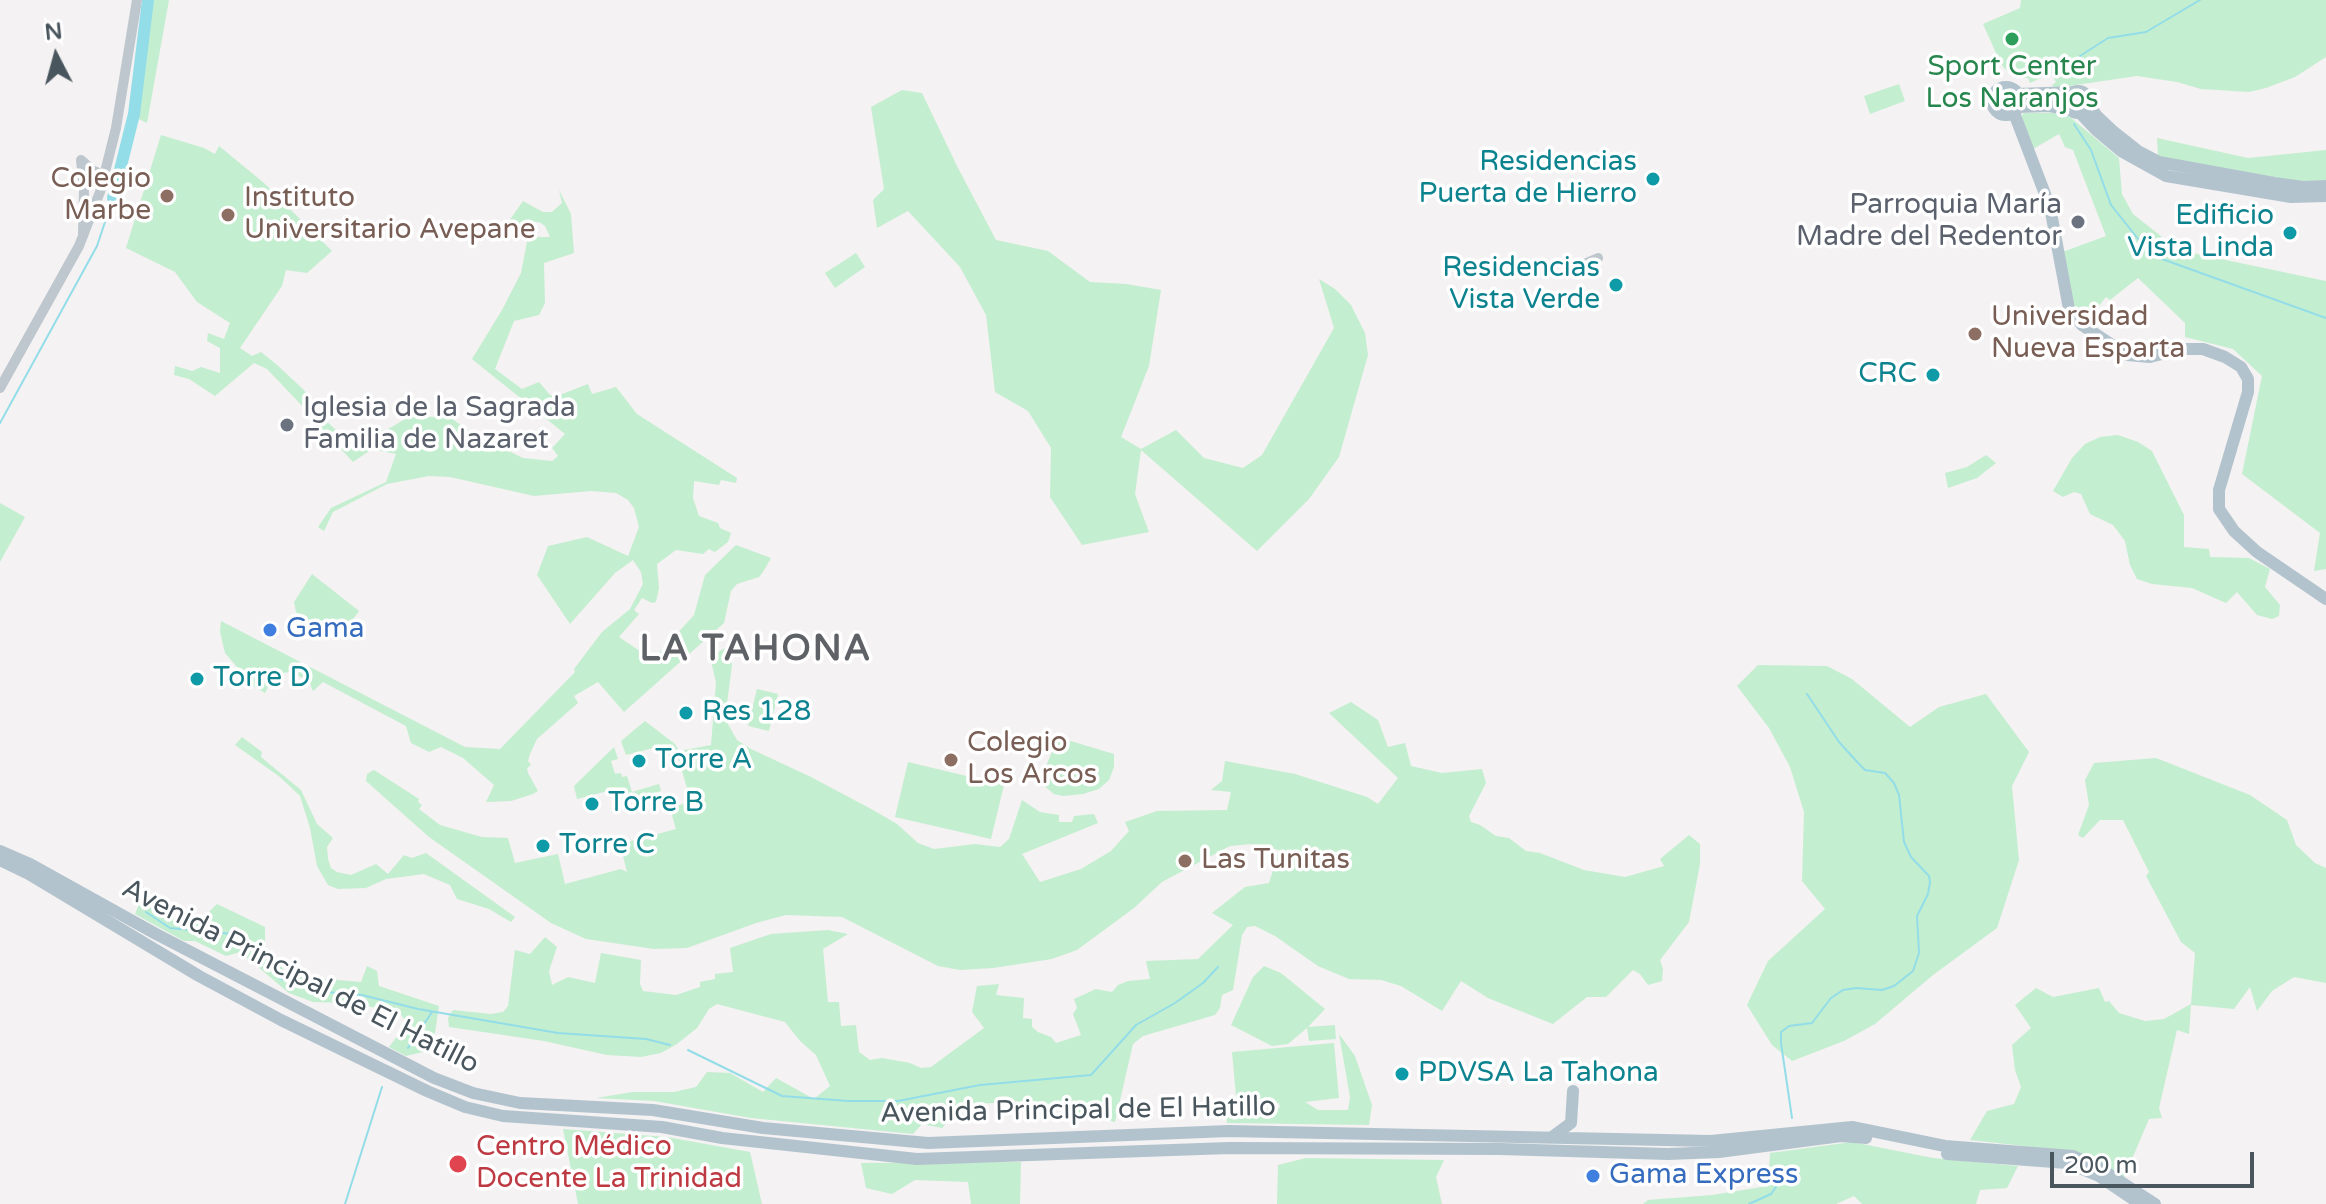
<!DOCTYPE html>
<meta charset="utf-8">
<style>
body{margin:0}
#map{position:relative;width:2326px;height:1204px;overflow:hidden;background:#f4f2f2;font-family:"Varela Round",sans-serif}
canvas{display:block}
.north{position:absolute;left:16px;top:16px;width:80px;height:80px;-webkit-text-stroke:6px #fff;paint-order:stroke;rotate:354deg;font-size:22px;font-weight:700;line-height:32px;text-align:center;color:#4a565e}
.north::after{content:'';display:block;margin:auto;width:28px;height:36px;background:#4a565e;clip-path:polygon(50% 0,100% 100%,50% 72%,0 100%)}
.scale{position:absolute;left:2050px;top:1152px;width:204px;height:36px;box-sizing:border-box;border:4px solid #4a565e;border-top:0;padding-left:10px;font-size:24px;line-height:28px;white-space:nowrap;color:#4a565e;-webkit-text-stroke:6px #fff;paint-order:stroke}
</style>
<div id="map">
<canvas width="2326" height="1204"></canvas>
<div class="north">N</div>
<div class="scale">200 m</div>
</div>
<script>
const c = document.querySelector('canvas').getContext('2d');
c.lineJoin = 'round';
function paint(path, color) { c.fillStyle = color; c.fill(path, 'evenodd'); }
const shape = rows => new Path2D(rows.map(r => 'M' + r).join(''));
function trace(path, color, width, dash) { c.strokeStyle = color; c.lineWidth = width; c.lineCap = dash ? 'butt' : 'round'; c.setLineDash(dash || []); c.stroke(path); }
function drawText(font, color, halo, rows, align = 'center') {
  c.font = font + ' "Varela Round",sans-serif'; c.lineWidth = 7; c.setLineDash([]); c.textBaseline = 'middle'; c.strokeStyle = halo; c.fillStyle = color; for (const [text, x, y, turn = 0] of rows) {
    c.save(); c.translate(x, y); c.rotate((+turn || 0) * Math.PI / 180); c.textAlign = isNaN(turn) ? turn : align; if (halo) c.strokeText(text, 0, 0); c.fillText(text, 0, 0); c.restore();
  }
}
const green = shape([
 [146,0,169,0,147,123,130,115],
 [2021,0,2326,0,2326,57,2295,77,2266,88,2249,92,2201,89,2177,82,2137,76,2055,88,2052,85,2056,82,2051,73,2030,83,2028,78,2020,78,2008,72,2001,64,1983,24,2020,8],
 [1899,84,1905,101,1870,114,1864,96],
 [902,90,922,93,958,168,996,240,1048,251,1090,282,1126,284,1161,290,1149,366,1121,437,1141,449,1176,430,1204,458,1243,468,1262,455,1334,328,1319,279,1335,289,1351,305,1365,333,1368,355,1339,457,1309,499,1257,551,1141,450,1135,494,1149,532,1082,545,1050,497,1051,448,1028,411,995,392,986,315,960,267,908,211,877,228,873,200,884,189,871,107],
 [2024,113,2060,113,2070,117,2119,158,2122,194,2133,214,2162,237,2159,246,2326,281,2326,569,2314,571,2320,533,2242,474,2262,376,2233,349,2185,337,2185,323,2138,278,2110,300,2106,297,2089,318,2069,301,2060,253,2106,236,2073,150,2065,147,2059,134,2033,149,2021,116],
 [161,135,204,148,215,154,219,146,264,183,332,251,307,273,286,270,282,286,240,348,252,356,261,352,276,364,304,390,323,418,337,431,355,438,376,434,379,428,385,431,412,415,433,417,444,413,473,434,523,458,552,461,558,456,552,448,565,434,472,359,502,310,521,273,528,237,550,237,545,226,539,222,532,222,525,224,515,238,509,221,523,201,543,212,552,212,562,203,559,190,571,214,574,253,544,263,545,303,539,315,514,321,495,369,522,389,539,382,550,395,557,396,588,384,592,394,616,387,637,414,737,478,736,483,721,480,719,485,694,481,693,498,699,516,718,523,720,528,731,533,728,542,715,552,709,549,703,554,676,550,657,564,659,588,656,602,652,603,642,598,634,610,639,614,619,637,653,660,694,615,705,575,736,545,771,558,763,572,759,577,737,584,731,591,724,623,624,712,598,682,574,696,578,703,537,739,530,754,528,761,531,765,527,768,528,773,538,791,533,794,511,801,486,802,494,785,463,758,441,747,429,752,411,743,406,726,323,682,313,691,309,681,290,672,275,674,265,693,253,686,225,653,220,632,221,621,465,747,500,749,575,672,574,669,602,632,630,609,643,584,641,572,633,560,615,573,570,624,537,575,548,546,587,537,628,556,639,527,634,508,628,500,616,493,591,491,534,496,450,477,429,476,387,484,333,512,324,531,318,527,331,508,386,482,396,454,372,449,353,462,324,431,321,432,306,410,267,369,254,363,215,396,189,379,174,375,175,366,192,371,201,367,220,373,220,348,207,341,208,333,224,339,230,323,197,302,175,272,126,248],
 [2157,138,2248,158,2326,150,2326,180,2304,182,2206,167,2158,156],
 [856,253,865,267,835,288,825,273],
 [2118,435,2138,442,2152,451,2184,515,2184,547,2209,549,2210,557,2249,558,2270,569,2265,587,2280,605,2279,616,2272,619,2257,615,2237,592,2226,603,2192,588,2152,584,2137,579,2130,565,2125,541,2113,525,2090,514,2081,494,2074,492,2063,497,2053,491,2072,458,2085,444,2100,437],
 [1986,455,1996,463,1977,478,1948,488,1945,473,1967,467],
 [0,503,25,517,0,562],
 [312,574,359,611,340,637,300,617,296,612,294,602],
 [728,646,732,665,725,719,737,740,751,749,811,777,873,810,897,824,918,843,934,849,975,844,1000,847,1009,839,1022,800,1040,812,1059,815,1059,822,1072,822,1074,816,1094,814,1098,823,1022,854,1040,882,1081,869,1111,851,1129,831,1125,822,1157,811,1227,810,1231,792,1211,790,1222,781,1225,761,1295,774,1367,797,1378,804,1398,778,1329,713,1351,702,1378,720,1388,747,1405,743,1411,766,1442,773,1482,769,1486,783,1469,816,1471,822,1480,825,1496,836,1509,838,1526,851,1540,853,1584,870,1625,877,1664,866,1660,859,1689,835,1700,844,1700,864,1689,922,1660,960,1663,969,1662,981,1648,985,1640,974,1633,970,1606,997,1587,997,1553,1024,1488,998,1461,981,1442,1011,1401,986,1381,980,1349,979,1318,966,1275,936,1255,926,1247,927,1242,935,1233,990,1222,995,1220,1008,1215,1015,1143,1036,1133,1044,1115,1122,1034,1101,973,1104,956,1114,942,1128,922,1124,913,1134,751,1118,654,1101,596,1098,633,1092,674,1092,696,1087,707,1072,730,1073,763,1092,776,1078,814,1099,830,1086,816,1055,800,1041,785,1022,717,1004,709,1009,697,1028,677,1044,661,1053,641,1057,607,1055,544,1041,449,1027,448,1018,453,1010,491,1014,503,1012,508,1006,515,950,530,954,545,937,557,947,549,971,552,985,568,977,595,983,601,953,641,960,640,984,643,991,676,995,700,987,700,982,715,979,715,974,733,972,730,948,771,934,828,930,848,934,823,949,828,1002,839,1002,841,1026,856,1025,859,1052,870,1060,882,1058,910,1063,921,1068,931,1067,984,1028,972,1012,977,986,999,984,996,995,1024,998,1023,1018,1032,1019,1032,1027,1038,1032,1051,1037,1056,1043,1081,1035,1073,1014,1077,1008,1074,999,1096,989,1112,992,1118,985,1128,981,1150,979,1146,961,1198,959,1233,925,1212,913,1245,887,1269,883,1279,850,1251,844,1230,846,1162,882,1134,908,1077,950,1052,959,993,968,960,970,938,966,842,917,786,915,756,923,687,948,654,949,586,939,551,923,429,837,366,781,367,774,374,770,419,799,418,802,422,805,419,809,440,825,482,837,508,838,515,863,558,854,565,884,621,869,627,872,620,844,676,829,670,808,686,803,689,795,678,757,670,760,665,745,626,755,621,741,645,721,675,744,679,751,711,745,716,682,710,657],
 [1758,665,1827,666,1852,679,1910,727,1939,707,1986,694,2029,752,2012,786,2019,860,1997,928,1933,975,1875,1024,1844,1041,1792,1061,1772,1045,1747,1005,1768,961,1825,909,1802,881,1804,812,1790,767,1769,728,1737,686],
 [757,689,778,694,769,731,748,726],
 [242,737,262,752,261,757,301,790,317,824,333,838,327,847,328,859,331,868,337,872,351,875,376,864,388,874,404,855,412,858,426,853,515,917,511,922,489,909,457,899,450,885,424,874,386,879,366,888,338,889,328,885,317,866,310,828,300,796,280,777,235,745],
 [1064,739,1114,754,1114,767,1109,780,1099,789,1083,794,1063,796,1054,794,1043,785,1041,779,1055,744],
 [614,747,618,759,611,761,615,774,621,773,622,777,627,776,632,792,659,784,661,791,624,802,619,788,577,799,574,786],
 [2156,758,2250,795,2287,820,2296,845,2315,863,2326,868,2326,983,2294,977,2272,991,2257,1011,2250,987,2234,1009,2191,1005,2189,1034,2177,1030,2159,1108,2162,1118,2149,1119,2124,1178,2078,1152,1970,1140,1987,1111,2014,1104,2021,1087,2015,1070,2012,1045,2031,1028,2015,1005,2036,988,2053,997,2099,988,2105,1002,2109,1001,2119,1013,2145,1021,2164,1019,2191,1004,2195,953,2181,942,2146,876,2149,872,2123,820,2100,820,2083,838,2078,835,2089,805,2085,780,2094,763],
 [908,762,1004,785,991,839,895,817],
 [140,902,170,918,201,920,217,904,265,927,265,950,290,976,361,982,367,966,377,971,379,986,439,1006,435,1033,423,1052,406,1056,389,1047,407,1023,399,1012,350,1003,313,1002,289,993,240,952,226,956,195,941,184,941,135,914],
 [1264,966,1281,973,1325,1009,1308,1027,1335,1025,1336,1039,1309,1041,1307,1028,1288,1044,1272,1046,1231,1025,1253,977],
 [1339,1034,1355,1056,1372,1105,1369,1125,1227,1123,1226,1110,1280,1108,1279,1103,1237,1107,1232,1052,1334,1043,1339,1098,1305,1102,1318,1110,1348,1110,1350,1097],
 [563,1129,667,1137,750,1152,762,1204,578,1204],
 [1852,1142,1933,1158,2018,1166,2007,1188,1980,1190,1976,1204,1862,1204,1854,1196,1836,1204,1643,1204,1648,1200,1712,1195,1768,1186,1770,1153],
 [1306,1158,1444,1160,1436,1177,1442,1204,1277,1204,1278,1165],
 [1021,1162,1020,1204,971,1204,968,1182,915,1180,892,1194,866,1188,861,1163]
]);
const stream = shape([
 [2078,62,2080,56,2108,38,2146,32,2200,0],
 [2074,124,2091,150,2111,205,2151,255,2326,318],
 [0,423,97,246,113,198],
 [146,912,170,928,243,935,259,959,281,979,327,992,362,995,418,1009,558,1033,646,1039,670,1045],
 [408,1048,432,1012],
 [688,1050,782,1096,848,1101,898,1101,980,1085,1091,1075,1136,1025,1175,1003,1203,983,1218,967],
 [1792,1118,1781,1043,1781,1032,1789,1026,1812,1023,1831,998,1843,990,1856,988,1882,990,1894,986,1913,971,1919,953,1917,916,1928,894,1930,882,1929,876,1911,857,1904,842,1899,795,1894,783,1885,773,1865,770,1860,765,1839,742,1807,694],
 [345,1204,382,1087],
 [1749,1204,1771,1194,1778,1184]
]);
const river = shape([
 [113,198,134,114,148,0]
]);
const minor = shape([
 [81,160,84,190,83,233],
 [81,160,92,170,105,176],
 [1568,271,1598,258],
 [0,388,79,246,100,192,116,128,137,0]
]);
const major = shape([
 '1992 101a14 14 0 1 1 28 0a14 14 0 1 1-28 0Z',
 '2067 102a11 11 0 1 1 22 0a11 11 0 1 1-22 0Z',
 [2018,94,2073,92],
 [2089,103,2096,115,2114,132,2138,151,2159,162,2274,183,2303,187,2326,186],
 [2019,107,2049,106,2071,110],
 [2014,113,2050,207,2069,309,2082,325,2127,355,2150,357,2182,349,2203,349,2225,357,2241,367,2248,379,2248,392,2219,490,2219,509,2234,531,2257,552,2326,599],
 [2080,113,2096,130,2121,151,2166,176,2291,197,2326,196],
 [0,851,30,864,156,934,434,1078,473,1093,520,1103,653,1110,763,1128,928,1143,1229,1131,1711,1141,1852,1127,1945,1146,2073,1156,2098,1167,2155,1204],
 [0,860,29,874,199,976,281,1020,427,1091,465,1107,503,1116,662,1127,722,1138,917,1159,1229,1148,1500,1149,1668,1154,1719,1152,1841,1136,1866,1138],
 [1552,1137,1571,1123,1573,1091],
 [1947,1154,2067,1163,2099,1176,2140,1204]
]);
const markers = [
 [2012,39,8,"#2e9e5b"],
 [1653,179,8,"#0f9aa8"],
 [167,196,8,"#8d6e63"],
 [228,215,8,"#8d6e63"],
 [2078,222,8,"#6b7280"],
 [2290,233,8,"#0f9aa8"],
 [1616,285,8,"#0f9aa8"],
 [1975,334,8,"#8d6e63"],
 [1933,375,8,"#0f9aa8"],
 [287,425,8,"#6b7280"],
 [270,630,8,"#3f7fe0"],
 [197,679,8,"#0f9aa8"],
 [686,713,8,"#0f9aa8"],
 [951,760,8,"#8d6e63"],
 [639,761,8,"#0f9aa8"],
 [592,804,8,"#0f9aa8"],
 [543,846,8,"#0f9aa8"],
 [1185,861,8,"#8d6e63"],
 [1402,1074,8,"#0f9aa8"],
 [458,1164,10,"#e0444e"],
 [1593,1176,8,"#3f7fe0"]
];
const leisureNames = [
 ["Sport Center",2012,68],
 ["Los Naranjos",2012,100]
];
const cultureNames = [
 ["Residencias",1637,163,"right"],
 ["Puerta de Hierro",1637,195,"right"],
 ["Edificio",2274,217,"right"],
 ["Vista Linda",2274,249,"right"],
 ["Residencias",1600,269,"right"],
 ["Vista Verde",1600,301,"right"],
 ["CRC",1917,375,"right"],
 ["Torre D",213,679],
 ["Res 128",702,713],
 ["Torre A",655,761],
 ["Torre B",608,804],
 ["Torre C",559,846],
 ["PDVSA La Tahona",1418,1074]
];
const educationNames = [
 ["Colegio",151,180,"right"],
 ["Marbe",151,212,"right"],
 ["Instituto",244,199],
 ["Universitario Avepane",244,231],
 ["Universidad",1991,318],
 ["Nueva Esparta",1991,350],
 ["Colegio",967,744],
 ["Los Arcos",967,776],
 ["Las Tunitas",1201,861]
];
const worshipNames = [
 ["Parroquia María",2062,206],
 ["Madre del Redentor",2062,238],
 ["Iglesia de la Sagrada",303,409,"left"],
 ["Familia de Nazaret",303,441,"left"]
];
const shopNames = [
 ["Gama",286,630],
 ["Gama Express",1609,1176]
];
const streetNames = [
 ["Avenida Principal de El Hatillo",300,977,27],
 ["Avenida Principal de El Hatillo",1078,1111,-1]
];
const healthNames = [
 ["Centro Médico",476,1148],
 ["Docente La Trinidad",476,1180]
];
const districtNames = [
 ["LA TAHONA",756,651]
];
paint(green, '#c4eed0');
trace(stream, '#93dde8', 2);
trace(river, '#93dde8', 12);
trace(minor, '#bec7cd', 10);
trace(major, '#b3c3ce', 12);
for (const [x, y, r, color] of markers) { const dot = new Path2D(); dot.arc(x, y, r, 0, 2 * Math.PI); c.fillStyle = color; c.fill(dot); trace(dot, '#fff', 3); }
drawText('28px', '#27864d', '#fff', leisureNames);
drawText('28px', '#0d838f', '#fff', cultureNames, 'left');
drawText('28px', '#785e54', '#fff', educationNames, 'left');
drawText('28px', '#5b616d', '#fff', worshipNames, 'right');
drawText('28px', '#366cbe', '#fff', shopNames, 'left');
drawText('28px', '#4a565e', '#fff', streetNames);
drawText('28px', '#be3a42', '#fff', healthNames, 'left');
c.letterSpacing = '2px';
drawText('bold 36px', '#5e6266', '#fff', districtNames);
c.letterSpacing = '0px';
</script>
